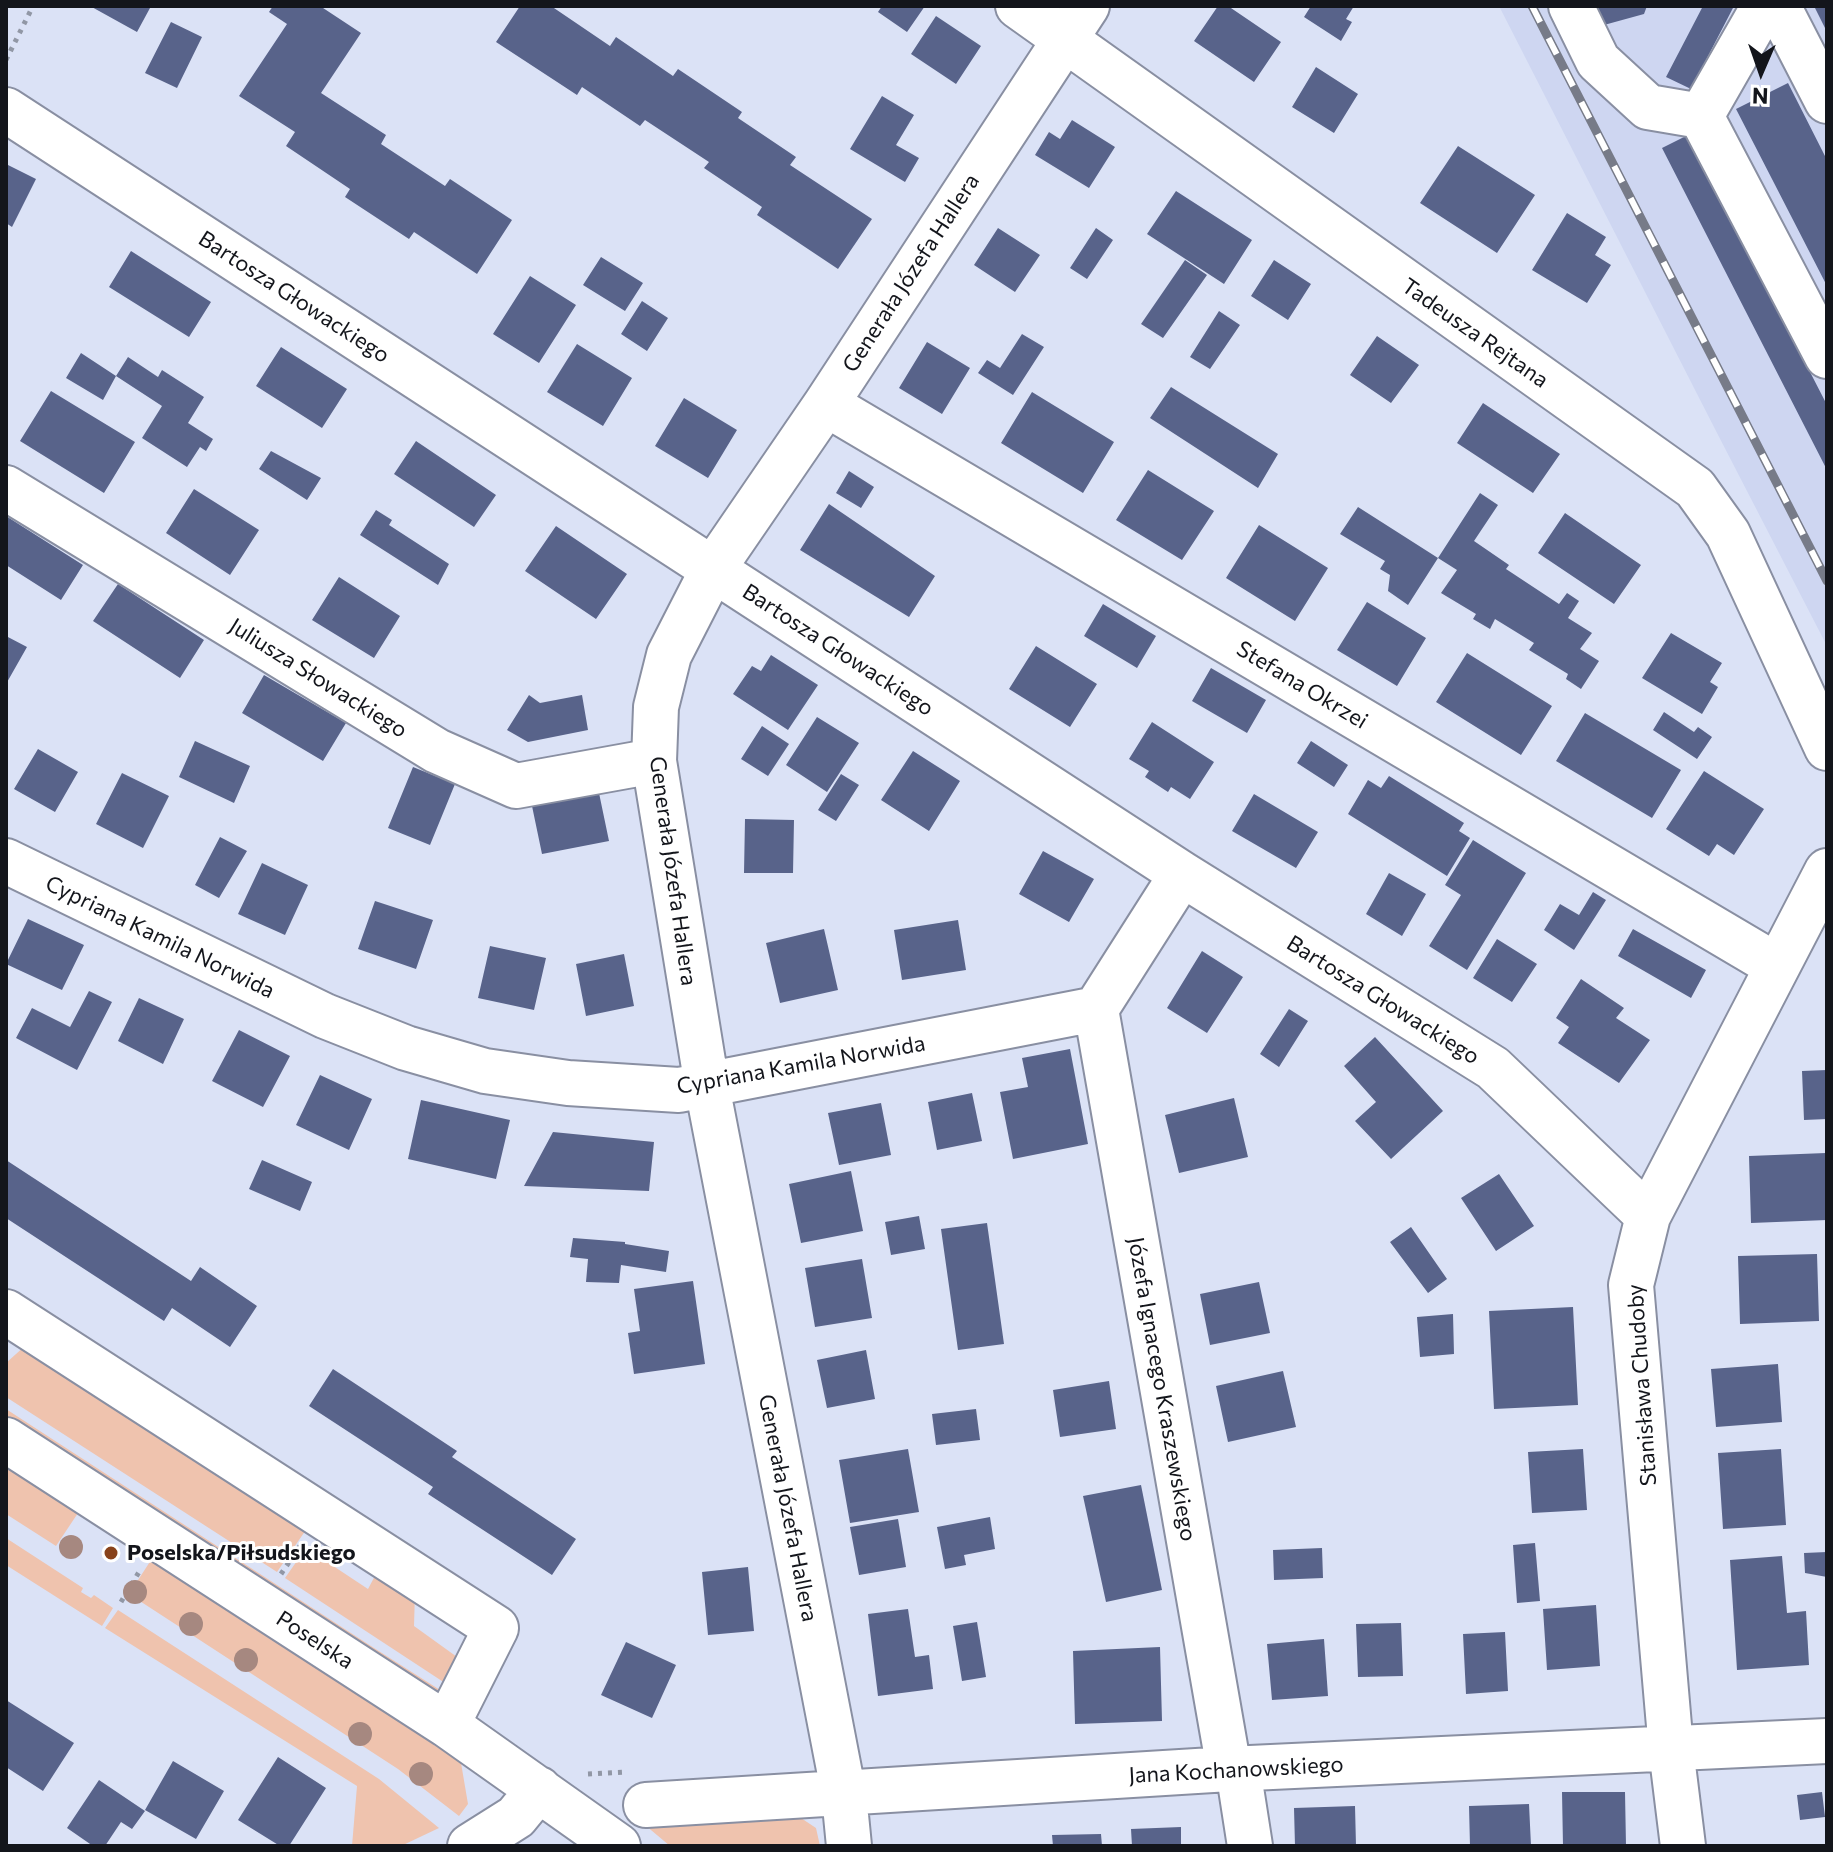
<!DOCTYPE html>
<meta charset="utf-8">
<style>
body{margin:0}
#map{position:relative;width:1833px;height:1852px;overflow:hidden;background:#dbe2f6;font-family:Commissioner,sans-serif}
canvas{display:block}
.frame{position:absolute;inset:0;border:8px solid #13151b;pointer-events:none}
.north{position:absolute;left:1721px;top:32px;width:80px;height:80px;-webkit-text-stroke:6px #fff;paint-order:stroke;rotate:182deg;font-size:22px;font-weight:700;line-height:32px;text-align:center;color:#13151b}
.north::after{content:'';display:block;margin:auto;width:28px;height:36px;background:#13151b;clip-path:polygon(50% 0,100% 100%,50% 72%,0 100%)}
</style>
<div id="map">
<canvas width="1833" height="1852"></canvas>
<div class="frame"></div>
<div class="north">N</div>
</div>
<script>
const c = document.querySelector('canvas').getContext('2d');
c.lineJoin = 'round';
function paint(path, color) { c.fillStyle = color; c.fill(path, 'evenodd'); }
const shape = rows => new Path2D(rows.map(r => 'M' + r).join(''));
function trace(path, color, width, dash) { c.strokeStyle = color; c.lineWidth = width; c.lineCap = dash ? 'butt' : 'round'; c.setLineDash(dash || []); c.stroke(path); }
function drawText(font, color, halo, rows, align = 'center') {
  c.font = font + ' Commissioner,sans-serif'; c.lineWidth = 6; c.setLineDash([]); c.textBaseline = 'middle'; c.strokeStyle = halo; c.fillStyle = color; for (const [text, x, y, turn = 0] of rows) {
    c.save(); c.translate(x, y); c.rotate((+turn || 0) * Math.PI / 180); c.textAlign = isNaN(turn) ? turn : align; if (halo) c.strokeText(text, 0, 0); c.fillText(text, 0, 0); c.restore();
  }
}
const built = shape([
 [1499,6,1827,6,1827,646,1716,431]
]);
const green = shape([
 [26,1345,310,1524,277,1572,6,1397,6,1363],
 [6,1409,374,1648,440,1690,435,1691,324,1622,6,1416],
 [6,1462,80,1510,56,1546,6,1514],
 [6,1538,83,1588,81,1592,91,1598,94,1595,113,1608,102,1626,6,1565],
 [306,1548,368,1589,376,1574,415,1592,414,1626,464,1662,448,1685,285,1578],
 [153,1557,460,1757,468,1804,459,1816,398,1769,129,1594],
 [118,1610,379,1779,439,1828,401,1846,352,1846,357,1786,105,1628],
 [801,1818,816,1828,820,1846,670,1846,645,1825]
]);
const building = shape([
 [90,6,146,6,150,8,137,32],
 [273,6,320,6,361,33,321,93,386,135,381,144,445,186,450,179,512,220,477,274,414,232,409,239,345,197,350,189,286,146,295,132,239,96,287,24,269,12],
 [520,6,551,6,610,46,616,37,673,76,678,69,742,112,738,118,796,157,790,165,872,219,838,269,757,215,762,207,704,168,709,162,645,120,640,126,582,87,577,95,496,42],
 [882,6,925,6,907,32,878,12],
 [1218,6,1228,6,1281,42,1254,82,1194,41],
 [1311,6,1354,6,1346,19,1352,22,1341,41,1304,17],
 [1595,6,1647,6,1644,14,1604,25],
 [1703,6,1734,6,1691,89,1666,77],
 [1814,6,1827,6,1827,32],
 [936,16,981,46,956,84,911,54],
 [171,22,202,37,177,88,145,73],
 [1316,67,1358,94,1334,133,1292,107],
 [1788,83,1827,160,1827,286,1736,109],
 [882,96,914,115,896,145,919,158,905,182,850,149],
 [1072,120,1115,147,1089,188,1035,155,1049,132,1060,139],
 [1688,135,1827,405,1827,470,1662,148],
 [1458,146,1535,195,1497,253,1420,203],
 [6,164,36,179,12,227,6,223],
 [1176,191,1252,240,1224,284,1147,234],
 [1567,213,1606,237,1595,255,1611,265,1587,303,1532,270],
 [998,228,1040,255,1015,292,974,265],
 [1096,228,1113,240,1087,279,1070,268],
 [131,251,211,302,189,337,109,287],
 [601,257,643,283,625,311,583,285],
 [1185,260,1207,275,1163,338,1141,324],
 [1274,260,1311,284,1288,320,1251,296],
 [530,276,576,305,539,363,493,334],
 [642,301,668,318,647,351,621,334],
 [1219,311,1240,325,1210,369,1190,357],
 [1022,334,1044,347,1013,395,978,373,987,360,1000,368],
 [1377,336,1419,365,1391,403,1350,375],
 [927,342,970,368,942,414,899,388],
 [577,344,632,378,603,426,547,392],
 [281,347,347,389,322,428,256,386],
 [81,353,116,376,103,400,66,378],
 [128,357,158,377,162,370,204,397,188,423,213,439,206,451,200,447,187,467,142,438,162,406,116,376],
 [1171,387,1278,454,1258,488,1150,418],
 [51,391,135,442,104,493,20,441],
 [1032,392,1114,442,1083,493,1001,443],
 [684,398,737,430,708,478,655,446],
 [1483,403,1560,454,1533,493,1457,443],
 [416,441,496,495,474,527,394,474],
 [271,451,321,478,307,500,259,469],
 [1148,470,1214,511,1182,560,1116,520],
 [849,471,874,487,861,508,836,493],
 [194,489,259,530,230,575,166,533],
 [1480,493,1498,505,1474,541,1509,565,1506,569,1559,604,1567,593,1579,601,1568,618,1592,633,1580,649,1599,661,1581,689,1566,679,1568,674,1529,650,1534,643,1495,619,1490,629,1473,619,1476,614,1441,593,1457,570,1438,558],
 [829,504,935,576,909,617,800,550],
 [1358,507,1438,558,1408,605,1388,591,1390,575,1380,569,1385,561,1340,534],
 [376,510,392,520,389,525,449,564,438,585,360,535],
 [1565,513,1641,565,1614,604,1538,553],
 [6,516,83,565,61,600,6,565],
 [1259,525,1328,568,1295,621,1226,578],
 [556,526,627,574,596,619,525,571],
 [339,577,400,616,374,658,312,620],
 [118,584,204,640,180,678,93,621],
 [1367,602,1426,638,1397,686,1337,650],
 [1103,604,1156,636,1137,668,1084,636],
 [1671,633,1722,663,1710,682,1718,687,1702,714,1642,678],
 [6,636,27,647,6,684],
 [1036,646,1097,684,1070,727,1009,689],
 [1467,653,1552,706,1521,755,1436,702],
 [771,655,818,685,788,730,733,694,752,666,761,671],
 [1211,668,1266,700,1247,733,1192,701],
 [264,675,346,723,323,761,242,713],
 [529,695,540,703,582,695,588,730,528,742,507,730],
 [1664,712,1694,732,1698,727,1712,737,1697,759,1653,730],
 [1585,713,1681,770,1652,818,1556,761],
 [817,717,859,743,827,792,786,765],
 [1152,722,1214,762,1190,799,1171,787,1168,792,1145,777,1149,771,1129,759],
 [762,726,789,744,768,776,741,759],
 [195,741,250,766,234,803,179,777],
 [1311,741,1348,765,1334,787,1297,763],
 [38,749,78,772,55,812,14,789],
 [913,751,960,781,929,831,881,800],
 [413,767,455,784,430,845,388,828],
 [1704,771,1764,809,1734,855,1717,844,1709,856,1666,829],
 [122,773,169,796,143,848,96,824],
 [841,774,859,785,836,821,818,810],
 [1389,776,1464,823,1459,831,1470,838,1447,876,1348,814,1368,780,1381,788],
 [599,793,609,841,542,854,532,806],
 [1254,794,1318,832,1296,868,1232,831],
 [745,819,794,820,793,873,744,873],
 [220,837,247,851,219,898,195,885],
 [1473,840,1526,873,1467,970,1429,946,1461,895,1445,885],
 [1043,851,1094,879,1069,922,1019,894],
 [262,863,308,885,285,935,238,914],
 [1389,873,1426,894,1402,936,1366,914],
 [1593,892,1606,900,1574,950,1544,930,1560,904,1579,915],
 [375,901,433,920,416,969,358,949],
 [28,919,84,945,62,990,6,964],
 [958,920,966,970,902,980,894,930],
 [824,929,838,990,780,1003,766,943],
 [1633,929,1706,970,1691,998,1618,956],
 [1497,939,1537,964,1512,1002,1473,978],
 [490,946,546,958,534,1010,478,998],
 [1202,951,1243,977,1207,1033,1167,1008],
 [624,954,634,1006,586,1016,576,964],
 [1581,979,1624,1008,1616,1018,1650,1040,1619,1083,1558,1043,1569,1027,1556,1018],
 [89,991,112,1002,77,1070,16,1038,32,1008,70,1027],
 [139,998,184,1019,163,1064,118,1041],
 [1289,1009,1308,1021,1279,1067,1260,1054],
 [239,1030,290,1056,263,1107,212,1081],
 [1375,1037,1443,1111,1391,1159,1355,1121,1376,1102,1344,1066],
 [1070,1049,1088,1144,1013,1159,1000,1092,1028,1087,1022,1058],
 [1827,1070,1827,1119,1804,1120,1802,1071],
 [320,1075,372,1099,349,1150,296,1125],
 [972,1093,982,1141,937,1150,928,1102],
 [1234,1098,1248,1157,1179,1173,1165,1115],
 [421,1100,510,1120,496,1179,408,1159],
 [881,1103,891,1155,839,1165,828,1113],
 [553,1132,654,1142,649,1191,524,1186],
 [1826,1153,1827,1220,1751,1223,1749,1156],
 [6,1160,191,1281,200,1267,257,1306,230,1347,172,1308,164,1321,6,1218],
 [262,1160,312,1182,300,1211,249,1189],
 [851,1171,863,1231,801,1243,789,1184],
 [1499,1174,1534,1226,1496,1251,1461,1198],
 [919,1216,925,1249,891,1255,885,1222],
 [987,1223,1004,1344,958,1350,941,1229],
 [1411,1227,1447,1279,1428,1293,1390,1242],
 [573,1238,625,1242,625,1244,669,1251,666,1272,621,1265,619,1283,586,1282,588,1259,570,1257],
 [1817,1254,1819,1321,1740,1324,1738,1256],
 [862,1259,872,1318,815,1327,805,1268],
 [693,1281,705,1364,634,1374,628,1333,640,1331,634,1289],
 [1259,1282,1270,1333,1210,1345,1200,1294],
 [1573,1307,1578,1405,1494,1409,1489,1311],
 [1453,1314,1454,1354,1420,1357,1417,1317],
 [866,1350,875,1399,827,1408,817,1360],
 [1778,1364,1782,1422,1716,1427,1711,1369],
 [333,1369,457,1451,452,1457,576,1539,552,1575,428,1494,433,1487,309,1406],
 [1283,1371,1296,1427,1228,1442,1216,1386],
 [1109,1381,1116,1429,1060,1437,1053,1390],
 [976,1409,980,1440,936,1445,932,1414],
 [908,1449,919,1512,850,1523,839,1460],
 [1583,1449,1587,1510,1532,1513,1528,1452],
 [1781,1449,1786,1525,1723,1529,1718,1453],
 [1141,1485,1162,1590,1106,1602,1083,1496],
 [990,1517,995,1549,964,1555,966,1565,945,1569,937,1527],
 [898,1519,906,1567,859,1575,850,1527],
 [1535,1543,1540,1601,1517,1603,1513,1545],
 [1322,1548,1323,1578,1274,1580,1273,1550],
 [1827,1552,1827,1577,1805,1573,1804,1553],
 [1782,1556,1787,1613,1806,1611,1809,1665,1737,1670,1730,1560],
 [748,1567,754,1631,708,1635,702,1572],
 [1596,1605,1600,1666,1547,1670,1543,1609],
 [908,1609,915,1657,929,1655,933,1689,878,1696,868,1614],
 [977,1622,986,1677,962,1681,953,1626],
 [1401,1623,1403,1676,1358,1677,1356,1624],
 [1505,1632,1508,1691,1466,1694,1463,1634],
 [1324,1639,1328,1696,1272,1700,1267,1644],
 [626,1642,676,1665,652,1718,601,1695],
 [1160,1647,1162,1721,1075,1724,1073,1651],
 [6,1700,74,1743,43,1791,6,1767],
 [278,1757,326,1788,289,1846,280,1846,238,1820],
 [173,1761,224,1791,196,1839,145,1810],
 [99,1780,145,1811,132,1829,121,1822,105,1846,93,1846,67,1828],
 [1562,1792,1625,1792,1626,1846,1563,1846],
 [1822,1792,1825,1817,1800,1820,1797,1795],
 [1529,1804,1531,1846,1470,1846,1469,1806],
 [1355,1806,1356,1846,1295,1846,1294,1808],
 [1181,1827,1181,1846,1132,1846,1131,1829],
 [1101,1834,1102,1846,1053,1846,1052,1835]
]);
const path = shape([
 [6,60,33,6],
 [281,1574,300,1546],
 [121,1602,139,1572],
 [588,1774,626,1772]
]);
const minor = shape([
 [1018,6,1695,488,1728,534,1827,748],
 [1571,6,1598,61,1648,107,1701,116,1827,356],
 [1778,6,1827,101],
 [6,110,1182,874,1493,1068,1648,1216],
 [1701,116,1764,6],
 [826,404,1777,966],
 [6,488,437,751,516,786,654,761],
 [6,861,325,1016,406,1048,485,1071,568,1083,679,1090,1096,1009,1182,874],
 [1096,1009,1229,1769],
 [6,1312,496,1628,447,1725],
 [6,1440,447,1725,618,1846],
 [1238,1769,1250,1846],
 [646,1805,1229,1769,1827,1741],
 [470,1846,516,1817,539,1789],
 [849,1846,844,1795,707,1086,654,761,656,707,669,655,713,569,826,404,1087,6],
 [1683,1846,1671,1749,1631,1285,1648,1216,1827,871]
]);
const rail = shape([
 [1532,6,1827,581]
]);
const trees = [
 [71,1547],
 [135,1592],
 [191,1624],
 [246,1660],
 [360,1734],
 [421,1774]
];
const markers = [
 [111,1553,8,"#88421b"]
];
const streetNames = [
 ["Generała Józefa Hallera",911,273,-57],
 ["Bartosza Głowackiego",294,297,33],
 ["Tadeusza Rejtana",1475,333,35],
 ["Bartosza Głowackiego",838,650,33],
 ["Juliusza Słowackiego",318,678,32],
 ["Stefana Okrzei",1302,685,31],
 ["Generała Józefa Hallera",673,871,82],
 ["Cypriana Kamila Norwida",160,937,26],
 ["Bartosza Głowackiego",1383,1000,32],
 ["Cypriana Kamila Norwida",801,1065,-10],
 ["Stanisława Chudoby",1642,1385,-94],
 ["Józefa Ignacego Kraszewskiego",1162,1389,80],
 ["Generała Józefa Hallera",788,1508,79],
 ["Poselska",315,1640,33],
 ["Jana Kochanowskiego",1236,1770,-3]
];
const poiNames = [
 ["Poselska/Piłsudskiego",127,1553]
];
paint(built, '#ced6f1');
paint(green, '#efc3ae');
paint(building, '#58638a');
trace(minor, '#898fa2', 48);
trace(path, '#9197a5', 5, [4, 6]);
trace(minor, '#fff', 44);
trace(rail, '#777b88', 9);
trace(rail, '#fff', 6, [18]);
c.fillStyle = '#a68880';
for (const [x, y] of trees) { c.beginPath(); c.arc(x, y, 12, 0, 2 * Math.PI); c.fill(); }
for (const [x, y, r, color] of markers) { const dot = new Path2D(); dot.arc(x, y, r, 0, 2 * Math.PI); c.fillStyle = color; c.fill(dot); trace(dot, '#fff', 3); }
drawText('22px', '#13151b', '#fff', streetNames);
drawText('bold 22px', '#13151b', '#fff', poiNames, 'left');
</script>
